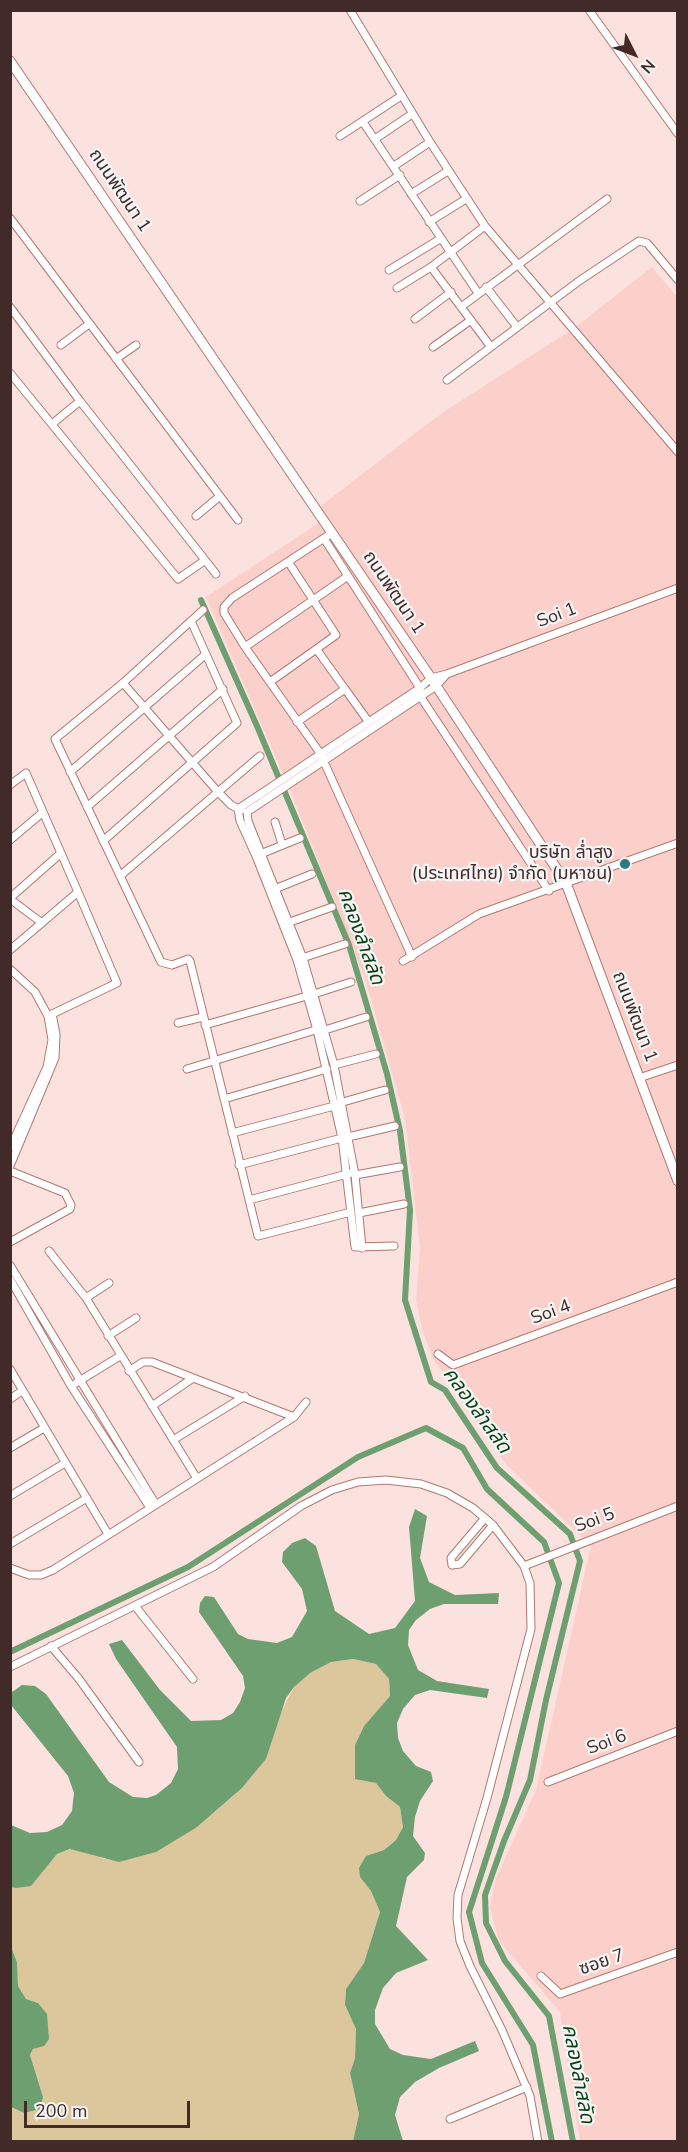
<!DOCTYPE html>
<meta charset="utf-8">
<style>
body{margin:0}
#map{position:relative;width:688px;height:2152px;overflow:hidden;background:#fbe2df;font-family:"Nunito Sans",sans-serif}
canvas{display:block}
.frame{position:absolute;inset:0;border:12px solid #422a28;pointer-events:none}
.north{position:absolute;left:604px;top:24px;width:60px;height:60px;-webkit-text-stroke:4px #f5f5f5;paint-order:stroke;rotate:132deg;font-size:16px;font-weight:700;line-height:24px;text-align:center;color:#422a28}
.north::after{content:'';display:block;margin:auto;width:21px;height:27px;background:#422a28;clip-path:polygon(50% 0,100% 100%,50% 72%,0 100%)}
.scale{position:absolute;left:24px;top:2101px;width:166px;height:27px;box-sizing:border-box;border:3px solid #422a28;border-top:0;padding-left:8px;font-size:18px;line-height:21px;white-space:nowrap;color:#422a28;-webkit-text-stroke:4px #f5f5f5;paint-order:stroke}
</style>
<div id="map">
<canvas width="688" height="2152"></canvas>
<div class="frame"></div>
<div class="north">N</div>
<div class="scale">200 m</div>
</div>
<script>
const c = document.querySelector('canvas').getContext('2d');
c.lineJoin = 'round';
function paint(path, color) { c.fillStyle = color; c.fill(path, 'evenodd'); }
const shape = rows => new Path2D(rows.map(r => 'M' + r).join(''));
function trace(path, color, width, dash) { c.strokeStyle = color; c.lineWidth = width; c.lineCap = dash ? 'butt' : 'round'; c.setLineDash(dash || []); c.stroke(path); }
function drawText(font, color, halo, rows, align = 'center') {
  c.font = font + ' "Nunito Sans","Noto Sans Thai",sans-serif'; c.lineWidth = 4.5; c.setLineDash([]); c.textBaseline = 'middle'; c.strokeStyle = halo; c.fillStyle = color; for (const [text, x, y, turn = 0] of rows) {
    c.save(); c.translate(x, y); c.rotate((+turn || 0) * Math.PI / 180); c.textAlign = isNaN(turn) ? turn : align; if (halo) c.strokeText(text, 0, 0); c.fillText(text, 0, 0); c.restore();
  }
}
const built = shape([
 [652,267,677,297,677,2141,580,2141,560,2012,499,1941,490,1908,495,1881,536,1790,591,1546,505,1463,433,1359,423,1332,416,1300,420,1247,405,1119,366,982,290,790,206,597,320,522,313,512,418,431,445,411,573,329]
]);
const green = shape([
 [353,1659,376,1664,389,1679,390,1696,364,1726,355,1745,355,1778,376,1783,386,1796,400,1807,403,1827,396,1840,384,1850,366,1856,360,1877,371,1891,380,1912,364,1963,346,1989,345,2005,356,2029,355,2058,350,2073,359,2114,353,2141,11,2141,10,2107,24,2113,43,2097,30,2055,33,2049,38,2003,26,1999,18,1986,17,1962,11,1947,11,1887,31,1885,57,1854,71,1849,89,1852,104,1859,197,1827,242,1788,266,1759,278,1718,294,1687,309,1673,331,1662]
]);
const water = shape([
 [415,1509,427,1516,420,1558,429,1582,455,1595,499,1593,498,1604,444,1604,430,1609,416,1620,409,1630,408,1645,418,1670,437,1681,489,1689,487,1698,430,1690,415,1695,403,1709,397,1723,398,1738,403,1751,416,1766,431,1772,433,1781,420,1801,415,1817,413,1836,425,1853,424,1860,407,1877,396,1926,428,1960,396,1973,383,1988,375,2010,375,2024,390,2049,403,2055,431,2059,475,2041,479,2051,439,2068,415,2082,400,2097,395,2115,403,2141,353,2141,359,2114,350,2073,355,2058,356,2029,345,2005,346,1989,364,1963,380,1912,371,1891,360,1877,359,1868,366,1856,384,1850,396,1840,403,1827,400,1807,386,1796,376,1783,355,1779,355,1745,364,1726,390,1696,389,1679,376,1664,353,1659,331,1662,310,1673,294,1687,286,1698,266,1759,242,1788,197,1827,156,1852,119,1862,70,1849,57,1854,31,1886,16,1888,11,1887,11,1825,30,1833,47,1832,62,1825,72,1811,74,1793,68,1776,11,1705,11,1700,12,1692,22,1685,35,1686,46,1694,109,1782,133,1797,147,1798,156,1795,171,1783,178,1769,177,1747,116,1659,109,1644,122,1640,160,1690,191,1721,221,1720,233,1713,240,1702,245,1688,243,1676,199,1612,200,1603,205,1596,214,1597,238,1634,248,1639,277,1643,292,1637,307,1611,302,1589,282,1562,283,1552,292,1543,305,1538,316,1546,335,1611,369,1634,395,1628,415,1601,409,1527],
 [11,1947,17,1962,18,1986,26,1999,38,2003,47,2014,49,2039,44,2046,33,2049,30,2055,43,2097,40,2109,24,2113,11,2107]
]);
const canal = shape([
 [201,600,257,726,349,945,387,1074,400,1131,410,1210,405,1300,431,1382,445,1390,497,1468,570,1534,580,1561,546,1700,530,1780,504,1841,485,1895,486,1923,505,1961,549,2016,573,2142],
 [10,1652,188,1567,358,1457,426,1428,463,1448,487,1489,544,1542,559,1583,506,1797,469,1912,482,1963,533,2045,552,2142]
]);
const minor = shape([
 [350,10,430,142,485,226,678,452],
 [589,10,678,134],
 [363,122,478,293],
 [340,136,401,96],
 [375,139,412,114],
 [394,166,430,142],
 [411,194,448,171],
 [360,201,400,175],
 [10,218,238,520],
 [429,222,466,199],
 [431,267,491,347],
 [389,270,440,239],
 [486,287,517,327],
 [397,288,431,267,485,226],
 [10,307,80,401,216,574],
 [461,307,607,199],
 [415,319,451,292],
 [61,345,89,324],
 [433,347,471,320],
 [116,359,136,345],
 [10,373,178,579,204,561],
 [447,380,579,281,639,241,647,243,678,280],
 [52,424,80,401],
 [196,516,220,496],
 [332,533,232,598,224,607,224,613,245,647,320,753,412,957],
 [325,540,420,688,420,696,549,891],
 [203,610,123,683,55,739,161,962,172,965,188,959,190,961,258,1236,351,1212],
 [245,647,348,576],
 [270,682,336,635,289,563],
 [123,683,218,792,231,805,241,810],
 [345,689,368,721],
 [297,722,345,689,317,650],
 [70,772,206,654],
 [10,785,26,773,78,892,10,950],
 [87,807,223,689],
 [247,812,248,821,303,958,334,1065,355,1175,362,1248],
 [247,812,436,686,447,674],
 [275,822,282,844],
 [10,840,42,813],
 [103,841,237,723,191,621],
 [263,853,300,838],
 [120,876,260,756],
 [272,890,312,874],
 [10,898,60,854],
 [10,899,42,923],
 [290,922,332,907],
 [302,958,345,944],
 [403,961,479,914,678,843],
 [10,969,35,992,48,1016,52,1040,47,1067,10,1148],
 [314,994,351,982],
 [48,1016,117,983,78,892],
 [178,1023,203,1017],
 [205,1025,307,996],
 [325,1030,366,1017],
 [334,1065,376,1054],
 [187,1069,322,1028],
 [639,1078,678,1065],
 [224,1099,327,1069],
 [343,1102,385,1090],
 [232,1133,338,1105],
 [348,1137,395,1126],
 [239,1165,342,1138],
 [10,1166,55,1058,56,1034,52,1014],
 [10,1171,65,1193,71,1205,70,1209,10,1242],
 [355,1175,400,1167],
 [249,1200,351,1173],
 [359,1213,404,1204],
 [394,1246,355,1247,342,1138,317,1030,297,960,256,856,240,821,238,809,420,688,431,678,447,674,678,588],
 [49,1251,86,1298,196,1477],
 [10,1265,155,1503],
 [10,1279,71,1386,149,1506],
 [86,1298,109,1283],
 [108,1336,136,1318],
 [438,1354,453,1365,678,1282],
 [10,1369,108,1534],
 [76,1383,120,1356],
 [10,1399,22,1391],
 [152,1406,193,1378],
 [294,1417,306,1402],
 [173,1440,245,1396],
 [10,1448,44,1428],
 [10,1496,65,1463],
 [485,1518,451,1558,452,1565,460,1564,493,1525],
 [10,1544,87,1498],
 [524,1566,678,1506],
 [10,1568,29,1575,41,1575,53,1570,294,1417,152,1362,143,1362,129,1371],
 [135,1606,193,1679],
 [51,1646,79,1679,139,1762],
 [10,1667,213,1567,301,1506,332,1490,358,1482,386,1480,421,1484,447,1493,473,1508,493,1525,524,1566,530,1583,531,1629,487,1798,458,1895,457,1918,460,1941,470,1966,502,2030,530,2096,538,2142],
 [548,1782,678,1731],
 [541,1976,560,1994,678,1952],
 [450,2119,527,2087]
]);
const major = shape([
 [10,61,431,678,566,883,678,1181]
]);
const markers = [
 [625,864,6,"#307880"]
];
const streetNames = [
 ["ถนนพัฒนา 1",119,191,56],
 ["ถนนพัฒนา 1",393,593,56],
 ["Soi 1",557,616,-21],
 ["ถนนพัฒนา 1",634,1017,69],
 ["Soi 4",551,1313,-20],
 ["Soi 5",595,1521,-20],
 ["Soi 6",607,1743,-21],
 ["ซอย 7",602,1963,-19]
];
const poiNames = [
 ["บริษัท ล่ำสูง",613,854],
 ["(ประเทศไทย) จำกัด (มหาชน)",613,875]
];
const waterNames = [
 ["คลองลำสลัด",360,937,70],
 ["คลองลำสลัด",476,1411,54],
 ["คลองลำสลัด",577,2074,79]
];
paint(built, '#fbd0cb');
paint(green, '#dcc79d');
paint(water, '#6e9f71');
trace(canal, '#6e9f71', 6);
trace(minor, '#b07872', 9);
trace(major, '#b07872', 11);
trace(minor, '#fff', 7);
trace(major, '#fff', 9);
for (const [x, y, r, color] of markers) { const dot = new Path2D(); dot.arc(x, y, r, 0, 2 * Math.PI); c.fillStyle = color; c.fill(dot); trace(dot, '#f5f5f5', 2); }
drawText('18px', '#422a28', '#f5f5f5', streetNames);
drawText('18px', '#422a28', '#f5f5f5', poiNames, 'right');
drawText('italic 20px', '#083f12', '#f5f5f5', waterNames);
</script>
